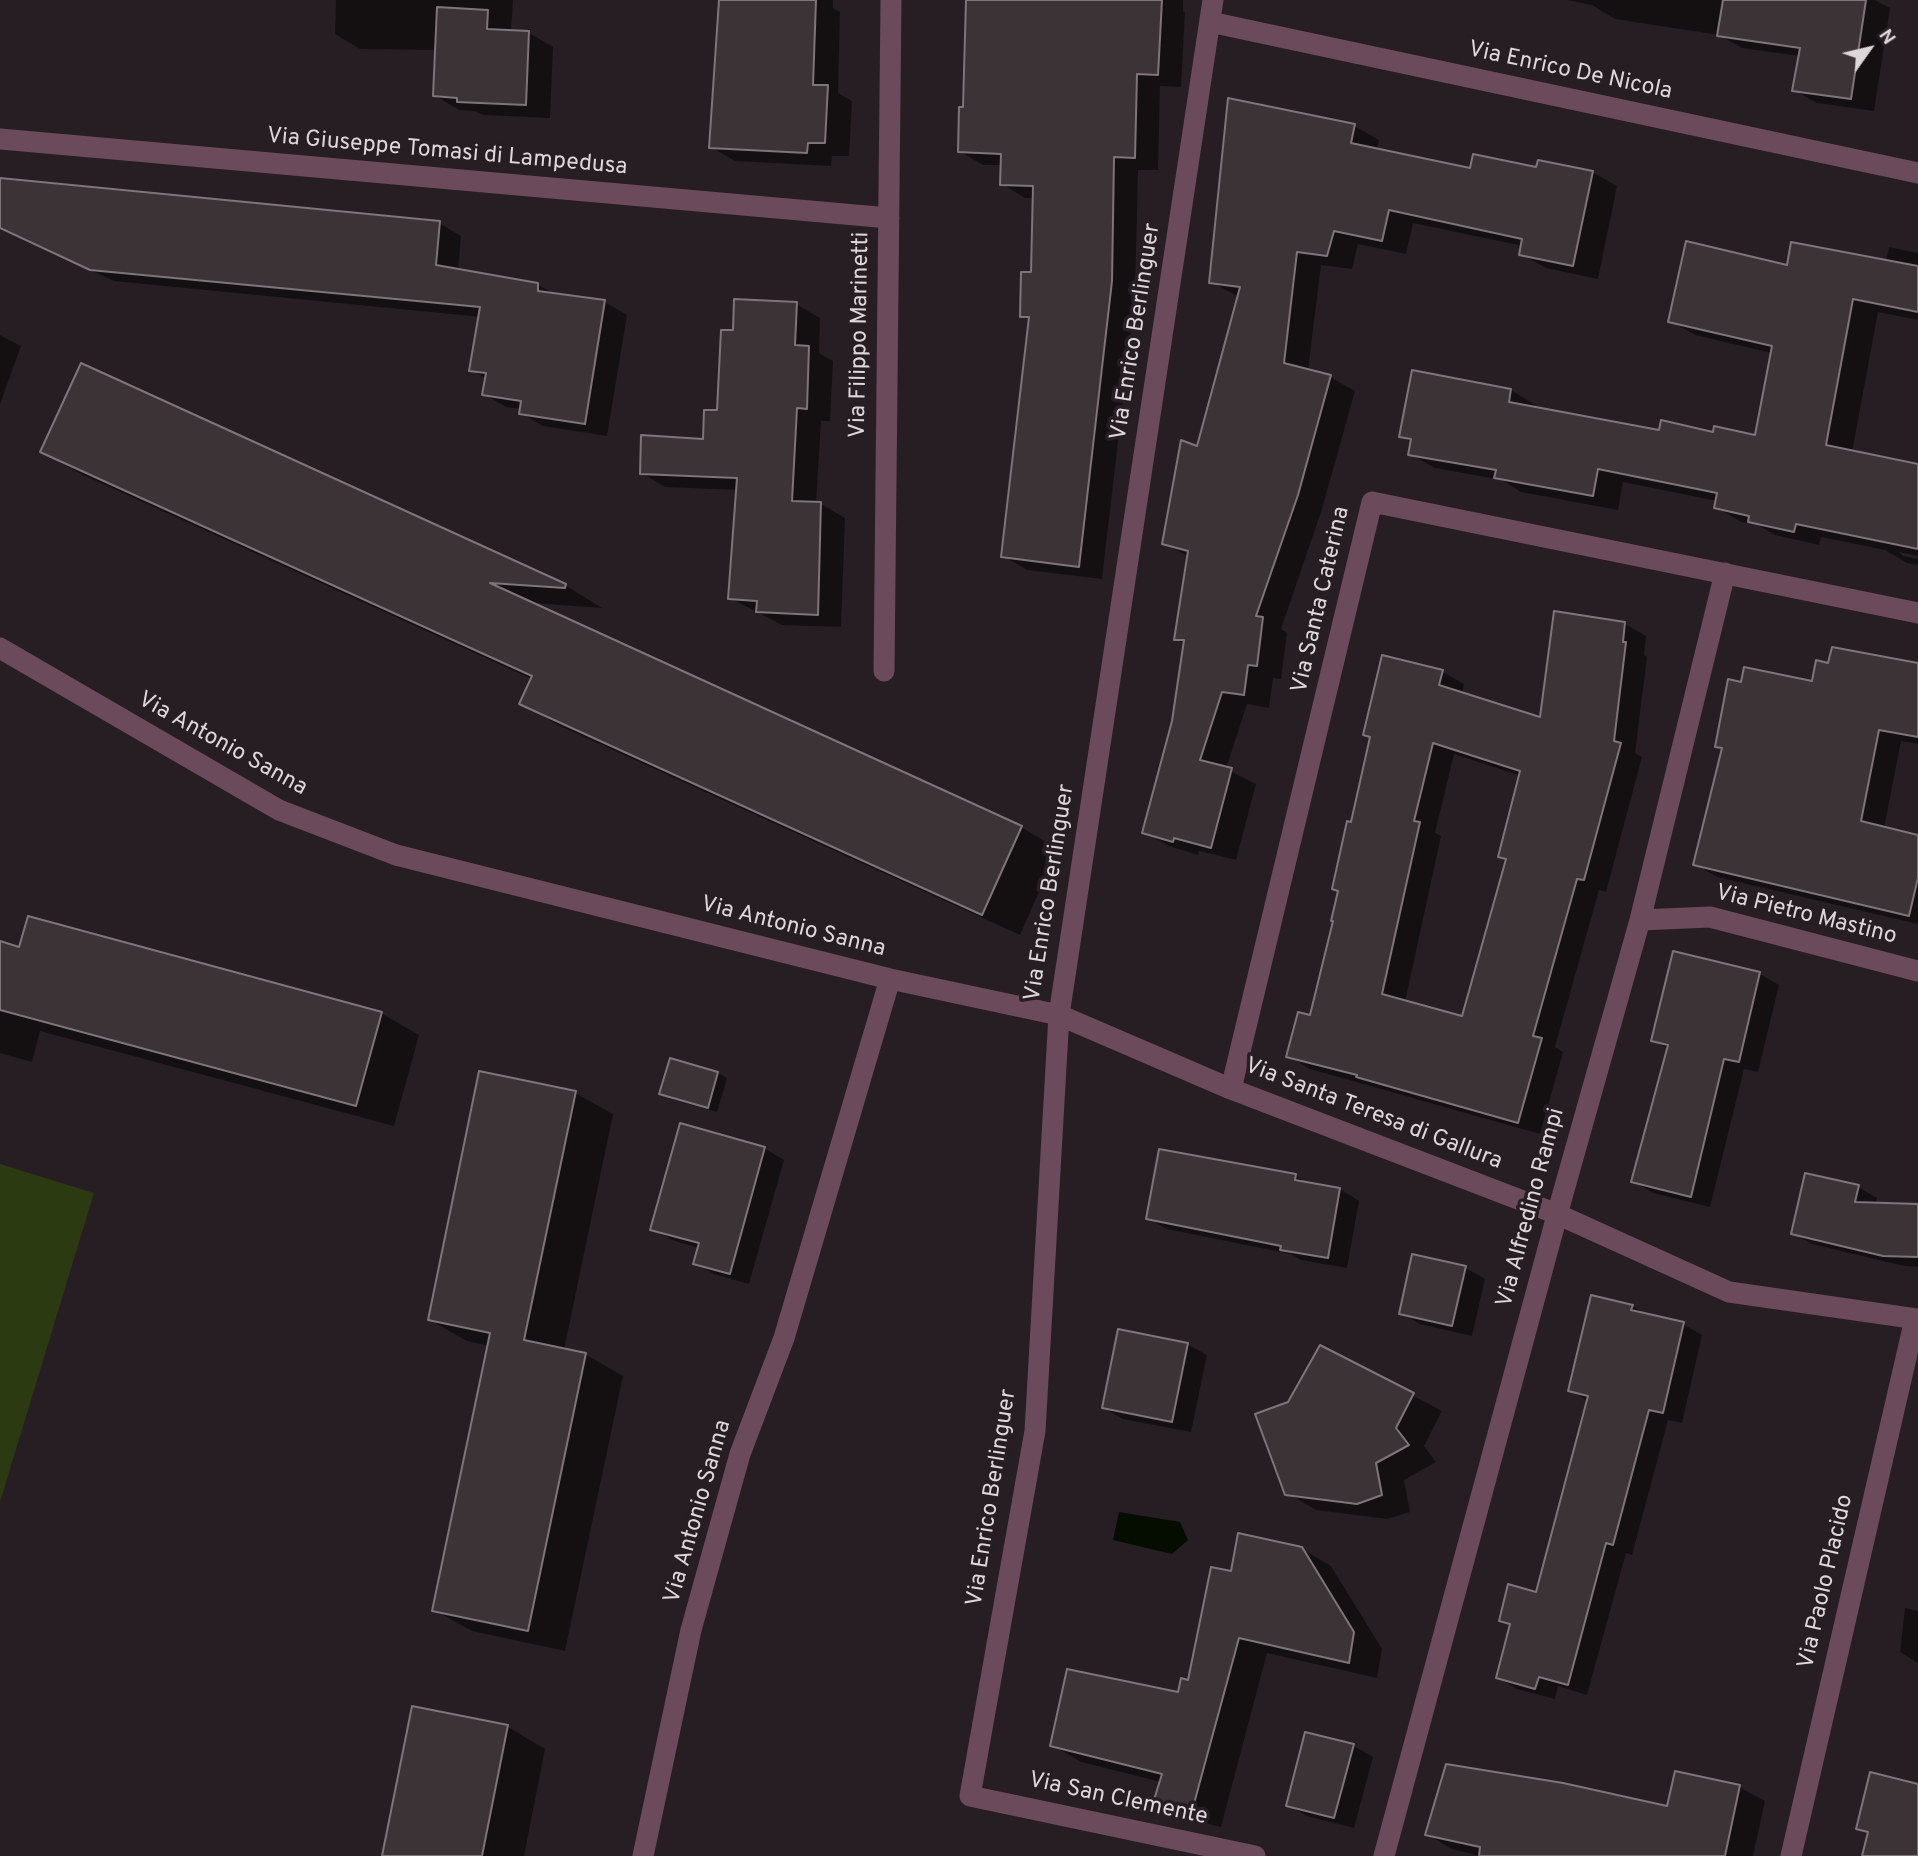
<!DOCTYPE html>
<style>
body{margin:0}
#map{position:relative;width:1918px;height:1856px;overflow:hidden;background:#271e23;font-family:Overpass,sans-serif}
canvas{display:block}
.north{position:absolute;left:1834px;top:14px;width:70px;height:70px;-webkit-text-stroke:5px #271e23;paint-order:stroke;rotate:56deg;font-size:19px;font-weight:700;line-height:28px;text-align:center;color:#ddd7da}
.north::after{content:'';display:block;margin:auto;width:24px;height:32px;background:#ddd7da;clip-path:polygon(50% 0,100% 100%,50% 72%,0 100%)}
</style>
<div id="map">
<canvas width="1918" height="1856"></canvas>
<div class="north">N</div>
</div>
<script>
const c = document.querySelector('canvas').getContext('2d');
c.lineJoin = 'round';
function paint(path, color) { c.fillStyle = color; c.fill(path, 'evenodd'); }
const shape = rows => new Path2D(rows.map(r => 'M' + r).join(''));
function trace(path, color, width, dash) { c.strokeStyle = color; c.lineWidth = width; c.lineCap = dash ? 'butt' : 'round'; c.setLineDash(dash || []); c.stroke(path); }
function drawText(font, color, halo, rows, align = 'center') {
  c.font = font + ' Overpass,sans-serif'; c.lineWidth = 7; c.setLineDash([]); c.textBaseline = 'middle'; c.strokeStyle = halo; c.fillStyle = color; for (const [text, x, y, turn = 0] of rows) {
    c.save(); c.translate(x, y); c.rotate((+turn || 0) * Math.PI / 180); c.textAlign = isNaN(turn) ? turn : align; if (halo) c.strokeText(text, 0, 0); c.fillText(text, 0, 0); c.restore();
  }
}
const green = shape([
 [0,1164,94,1193,0,1502]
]);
const water = shape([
 [1119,1512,1180,1522,1188,1540,1172,1554,1113,1540]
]);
const shadow = shape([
 [336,0,513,0,511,32,529,33,553,47,550,118,483,115,475,111,459,110,434,95,436,50,360,49,335,34],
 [719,0,833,0,833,8,840,12,838,93,852,101,849,156,832,156,831,166,735,161,711,147],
 [967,0,1183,0,1183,11,1185,13,1181,87,1160,86,1158,170,1138,170,1135,296,1102,579,1027,570,1003,556,1031,321,1022,316,1033,274,1035,198,1025,198,1002,184,1002,165,983,165,959,151,965,109],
 [1567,0,1875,0,1890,8,1874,111,1817,103,1794,90,1800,56,1742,48,1719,35,1615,19,1592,5],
 [1354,126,1379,140,1377,150,1472,170,1538,169,1592,172,1617,186,1598,279,1546,268,1521,254,1523,246,1413,223,1406,254,1358,244,1352,269,1321,265,1308,371,1330,377,1355,391,1322,509,1281,629,1287,633,1281,679,1273,678,1269,708,1247,704,1226,769,1256,784,1236,860,1199,851,1198,855,1169,846,1144,832,1174,721,1185,644,1176,639,1189,557,1164,543,1199,448,1239,297,1211,282],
 [0,180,439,223,461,236,458,271,537,284,557,296,605,302,627,315,607,436,543,426,521,413,521,409,506,407,484,394,487,379,471,370,481,317,114,281,0,228],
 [1889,247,1918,253,1918,320,1878,312,1852,452,1918,466,1918,556,1899,552,1903,556,1918,559,1918,565,1907,563,1885,550,1821,537,1819,545,1775,535,1758,525,1741,522,1716,507,1717,501,1623,482,1618,510,1521,492,1502,480,1435,468,1410,454,1412,442,1401,436,1511,390,1535,405,1535,408,1660,432,1756,437,1772,353,1695,335,1670,321,1788,267,1886,262],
 [796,304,820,318,819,353,833,361,830,421,821,421,816,504,821,504,845,518,841,627,782,625,730,598,738,490,665,487,641,473,704,441,719,412,734,332],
 [0,335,21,346,0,404],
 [42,451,565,585,602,608,532,603,1021,827,1058,849,1020,935,558,725,521,703,532,679,79,473],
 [1625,624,1646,636,1644,655,1647,657,1635,753,1642,757,1606,892,1599,890,1555,1047,1563,1052,1540,1134,1310,1069,1288,1056,1311,1017,1335,921,1372,738,1365,734,1443,672,1464,684,1462,694,1541,719],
 [1454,754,1521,776,1500,856,1508,861,1463,1018,1405,1002,1441,836,1435,833],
 [1918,664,1918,744,1901,741,1884,828,1918,837,1918,924,1717,877,1695,864,1723,750,1716,746,1742,684,1813,683,1830,665],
 [0,943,21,949,381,1013,419,1035,394,1126,40,1031,32,1062,0,1053],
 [1674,954,1760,974,1779,985,1758,1072,1744,1069,1710,1207,1653,1193,1633,1181,1668,1049,1653,1040],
 [718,1073,727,1078,717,1112,671,1099,661,1093],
 [575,1093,613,1114,564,1350,585,1354,623,1376,565,1651,472,1631,434,1610,489,1346,467,1341,430,1320],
 [764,1148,784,1160,749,1284,714,1274,695,1263,699,1248,672,1240,653,1229],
 [1295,1176,1310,1184,1340,1189,1359,1201,1347,1268,1301,1260,1291,1254,1167,1229,1147,1218],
 [1858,1187,1877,1198,1876,1204,1918,1206,1918,1267,1904,1266,1812,1244,1793,1233],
 [1413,1256,1466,1268,1485,1279,1472,1336,1420,1324,1401,1313],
 [1632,1306,1649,1316,1683,1324,1702,1335,1682,1423,1668,1420,1632,1555,1626,1553,1587,1695,1558,1686,1555,1699,1517,1689,1498,1678,1512,1626,1501,1620,1537,1594,1588,1401,1570,1390],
 [1187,1344,1207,1355,1191,1432,1123,1419,1104,1408],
 [1321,1347,1442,1411,1424,1446,1436,1462,1404,1480,1410,1512,1387,1519,1316,1510,1287,1493,1289,1403],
 [1302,1549,1331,1566,1382,1649,1377,1678,1267,1653,1221,1827,1184,1818,1155,1802,1161,1782,1081,1762,1052,1745,1179,1694,1190,1682,1232,1573],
 [1905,1608,1918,1611,1918,1663,1900,1652],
 [414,1708,508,1727,545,1749,524,1856,384,1856],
 [1306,1734,1354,1746,1373,1757,1354,1828,1307,1816,1288,1805],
 [1739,1787,1765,1801,1753,1856,1480,1856,1452,1849,1427,1834,1668,1808]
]);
const building = shape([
 [719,0,816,0,813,85,828,85,825,143,808,143,807,153,709,148,719,0],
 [966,0,1162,0,1158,75,1137,74,1135,158,1114,157,1112,281,1079,567,1001,557,1029,317,1020,317,1021,272,1031,272,1033,186,1000,185,1001,154,958,152,959,107,963,107,966,0],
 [1723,0,1866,0,1851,99,1792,91,1800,48,1717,36,1723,0],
 [437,7,488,10,487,29,529,31,526,105,457,102,457,98,433,96,437,7],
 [1228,98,1355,124,1351,143,1470,168,1473,154,1536,167,1538,160,1593,171,1573,266,1519,255,1522,239,1389,210,1382,241,1334,231,1327,256,1297,252,1284,363,1331,375,1298,495,1256,616,1263,617,1257,666,1248,665,1244,695,1222,692,1200,760,1232,768,1211,848,1174,838,1173,842,1142,833,1172,721,1184,640,1174,640,1188,551,1162,544,1181,440,1197,446,1240,287,1209,283,1228,98],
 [0,178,440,221,436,265,538,283,538,291,605,300,585,424,519,414,521,401,482,395,486,373,469,371,480,307,90,270,0,228,0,178],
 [1686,241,1787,265,1791,242,1918,266,1918,312,1853,299,1826,445,1918,464,1918,549,1796,524,1794,532,1748,522,1749,516,1714,508,1717,493,1598,469,1593,496,1494,478,1496,470,1408,455,1411,439,1399,437,1412,370,1511,389,1509,402,1659,430,1661,420,1713,432,1714,426,1755,435,1772,346,1668,322,1686,241],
 [734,299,797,302,795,345,809,346,807,409,797,408,792,501,821,502,818,615,756,612,757,601,728,599,737,478,640,474,641,435,703,439,704,410,717,410,721,330,733,330,734,299],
 [81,363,566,584,565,588,490,583,1022,826,982,915,519,704,532,676,40,452,81,363],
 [1554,611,1625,622,1623,642,1626,642,1614,741,1621,743,1584,880,1577,879,1533,1036,1542,1038,1518,1123,1356,1077,1357,1075,1286,1057,1298,1012,1310,1015,1333,921,1331,921,1338,891,1332,889,1347,821,1351,822,1370,737,1363,735,1382,655,1443,670,1439,685,1540,717,1554,611],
 [1433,743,1520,771,1498,857,1506,859,1462,1016,1382,994,1420,822,1414,821,1433,743],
 [1832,647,1918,663,1918,737,1879,730,1861,821,1918,835,1918,878,1909,916,1693,865,1722,748,1715,747,1728,679,1741,682,1744,667,1812,681,1816,660,1828,663,1832,647],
 [28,916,382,1012,356,1106,0,1010,0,941,19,947,28,916],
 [1673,951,1760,972,1739,1062,1724,1059,1691,1197,1631,1182,1668,1045,1651,1041,1673,951],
 [670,1058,718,1072,708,1108,659,1094,670,1058],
 [479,1071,576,1091,524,1340,586,1353,528,1631,432,1611,490,1333,428,1320,479,1071],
 [680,1123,765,1147,730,1274,693,1264,699,1243,650,1230,680,1123],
 [1159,1149,1296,1174,1295,1180,1340,1188,1328,1258,1280,1250,1281,1246,1146,1219,1159,1149],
 [1805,1173,1859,1185,1855,1202,1918,1204,1918,1257,1883,1256,1791,1234,1805,1173],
 [1412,1254,1466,1266,1452,1326,1399,1314,1412,1254],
 [1591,1295,1633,1305,1631,1310,1684,1322,1663,1413,1649,1410,1613,1545,1606,1543,1568,1685,1539,1677,1535,1689,1496,1678,1510,1624,1499,1621,1508,1584,1536,1592,1588,1396,1568,1391,1591,1295],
 [1118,1329,1188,1343,1172,1422,1102,1408,1118,1329],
 [1320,1345,1414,1393,1396,1428,1409,1445,1376,1463,1382,1495,1357,1504,1285,1495,1255,1414,1288,1402,1320,1345],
 [1238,1533,1302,1547,1354,1632,1349,1663,1239,1638,1192,1811,1153,1803,1162,1774,1050,1746,1067,1669,1178,1692,1181,1678,1188,1680,1211,1567,1231,1571,1238,1533],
 [412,1706,508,1725,482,1856,382,1856,412,1706],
 [1305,1732,1354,1744,1334,1818,1286,1806,1305,1732],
 [1446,1764,1563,1783,1667,1806,1675,1771,1740,1785,1725,1856,1479,1856,1480,1847,1425,1835,1446,1764],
 [1870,1772,1918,1784,1918,1856,1862,1856,1868,1832,1856,1829,1870,1772]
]);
const street = shape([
 [1213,0,1059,1015,1035,1431,970,1796,1255,1856],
 [1210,22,1918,173],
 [0,139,889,218],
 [0,648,279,810,396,855,890,979,784,1338,740,1454,691,1630,643,1856],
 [884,671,891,0],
 [1640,920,1710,917,1918,971],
 [890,979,1059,1015,1231,1089,1557,1214,1729,1292,1918,1319],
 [1231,1089,1372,502,1918,613],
 [1384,1856,1562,1197,1640,920,1725,573],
 [1791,1856,1915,1319]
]);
const streetNames = [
 ["Via Enrico De Nicola",1570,72,12],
 ["Via Giuseppe Tomasi di Lampedusa",447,153,5],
 ["Via Enrico Berlinguer",1137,332,-81],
 ["Via Filippo Marinetti",861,335,-89],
 ["Via Santa Caterina",1322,600,-77],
 ["Via Antonio Sanna",222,745,29],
 ["Via Enrico Berlinguer",1051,893,-81],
 ["Via Pietro Mastino",1806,916,14],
 ["Via Antonio Sanna",793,928,14],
 ["Via Santa Teresa di Gallura",1373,1115,21],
 ["Via Alfredino Rampi",1532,1208,-75],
 ["Via Enrico Berlinguer",993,1498,-81],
 ["Via Antonio Sanna",699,1512,-74],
 ["Via Paolo Placido",1827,1582,-77],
 ["Via San Clemente",1118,1800,12]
];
paint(green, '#2b3a10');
paint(water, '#050c00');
paint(shadow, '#0007');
paint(building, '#3c3337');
trace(building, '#7e7479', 2);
trace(street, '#6b4a5b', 21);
drawText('23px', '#ddd7da', '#271e23', streetNames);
</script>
